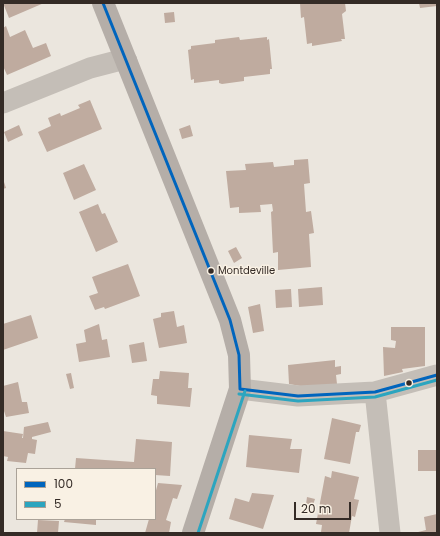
<!DOCTYPE html>
<style>
body{margin:0}
#map{position:relative;width:440px;height:536px;overflow:hidden;background:#ebe6de;font-family:Poppins,sans-serif}
canvas{display:block}
.frame{position:absolute;inset:0;border:4px solid #342b26;pointer-events:none}
.legend{position:absolute;left:16px;top:468px;width:140px;height:52px;box-sizing:border-box;background:#f9f1e4;border:1px solid #aaa298;margin:0;padding:5px 7px;list-style:none;font-size:12px;color:#342b26}
.legend li{display:flex;align-items:center;gap:8px;height:20px}
.legend b{width:20px;border:1px solid #aaa298}
.scale{position:absolute;left:294px;top:502px;width:57px;height:18px;box-sizing:border-box;border:2px solid #342b26;border-top:0;padding-left:5px;font-size:12px;line-height:14px;white-space:nowrap;color:#342b26;-webkit-text-stroke:3px #f9f1e4;paint-order:stroke}
</style>
<div id="map">
<canvas width="440" height="536"></canvas>
<div class="frame"></div>
<ul class="legend">
<li><b style="height:5px;background:#0065bd"></b>100</li>
<li><b style="height:5px;background:#2ca5bf"></b>5</li>
</ul>
<div class="scale">20 m</div>
</div>
<script>
const c = document.querySelector('canvas').getContext('2d');
c.lineJoin = 'round';
function paint(path, color) { c.fillStyle = color; c.fill(path, 'evenodd'); }
const shape = rows => new Path2D(rows.map(r => 'M' + r).join(''));
function trace(path, color, width, dash) { c.strokeStyle = color; c.lineWidth = width; c.lineCap = dash ? 'butt' : 'round'; c.setLineDash(dash || []); c.stroke(path); }
function drawText(font, color, halo, rows, align = 'center') {
  c.font = font + ' Poppins,sans-serif'; c.lineWidth = 3; c.setLineDash([]); c.textBaseline = 'middle'; c.strokeStyle = halo; c.fillStyle = color; for (const [text, x, y, turn = 0] of rows) {
    c.save(); c.translate(x, y); c.rotate((+turn || 0) * Math.PI / 180); c.textAlign = isNaN(turn) ? turn : align; if (halo) c.strokeText(text, 0, 0); c.fillText(text, 0, 0); c.restore();
  }
}
const building = shape([
 [3,3,44,3,9,18],
 [300,3,345,3,346,11,342,14,345,39,341,39,342,41,312,46,312,43,307,44,304,17,301,18],
 [419,3,437,3,437,6,420,8],
 [174,12,175,22,165,23,164,13],
 [6,26,10,37,25,30,33,48,46,43,51,56,7,75,3,66,3,28],
 [239,37,240,40,267,37,267,40,269,39,272,69,270,69,270,74,244,77,244,81,222,84,219,83,219,80,194,83,194,79,191,80,188,50,191,49,191,46,215,43,215,40],
 [90,100,102,129,47,152,38,132,51,126,48,118,60,113,61,116,80,108,78,105],
 [19,125,23,135,8,142,4,132],
 [190,125,193,136,182,139,179,129],
 [308,159,310,183,304,184,306,212,311,211,314,233,309,234,311,267,278,270,278,252,273,253,271,212,273,211,272,204,260,205,261,212,239,213,239,207,230,208,226,171,246,170,245,164,273,162,274,167,294,165,294,160],
 [84,164,96,190,74,200,63,173],
 [3,179,6,188,3,189],
 [98,204,102,214,105,213,118,242,96,252,79,212],
 [236,247,242,258,234,263,228,251],
 [128,264,140,296,105,309,104,307,95,310,89,296,98,293,92,277],
 [322,287,323,305,299,307,298,289],
 [291,289,292,307,276,308,275,290],
 [260,304,264,331,253,333,248,307],
 [174,311,177,327,184,325,187,343,159,348,153,319,161,317,161,313],
 [31,315,38,338,3,350,3,324],
 [99,324,102,340,107,339,110,357,79,362,76,344,86,342,84,330],
 [391,327,425,327,425,366,402,369,403,372,384,376,383,347,395,348,396,341,391,340],
 [144,342,147,361,132,363,129,345],
 [335,360,335,367,341,366,341,374,336,375,337,384,306,387,289,384,288,365],
 [160,371,189,373,188,388,192,388,190,407,157,404,157,396,151,395,153,379,159,379],
 [71,373,74,388,70,389,66,374],
 [18,382,22,402,27,402,29,413,6,417,3,408,3,386],
 [332,418,361,425,359,432,356,432,350,464,324,459],
 [48,422,51,432,32,437,32,439,37,440,35,454,28,453,26,463,7,461,8,457,3,456,3,431,23,434,22,438,23,438,24,427],
 [249,435,292,439,290,449,302,449,299,473,246,467],
 [136,439,172,442,170,476,155,475,155,469,75,469,76,458,134,462],
 [418,450,437,450,437,471,418,471],
 [332,471,359,477,354,499,359,500,355,517,352,516,349,533,321,532,322,525,316,524,325,476,331,478],
 [158,483,182,485,177,499,173,498,166,520,171,522,169,533,145,533,149,519,155,519,155,494],
 [252,493,274,495,263,529,229,519,235,498,249,502],
 [307,497,315,499,313,505,306,504],
 [437,514,437,533,414,533,426,530,424,517],
 [65,519,96,519,96,525,64,522],
 [38,520,59,521,58,533,37,533]
]);
const street = shape([
 [3,103,90,68,117,61,127,61],
 [240,389,298,396,375,392,437,375],
 [375,392,390,533]
]);
const secondary = shape([
 [103,3,230,320,239,355,240,389,193,533]
]);
const bus1 = shape([
 [103,3,230,320,239,355,240,389],
 [240,389,298,396,375,392,437,375]
]);
const bus2 = shape([
 [239,394,298,401,375,397,437,380],
 [198,533,245,391]
]);
const markers = [
 [211,271,3.5,"#342b26"],
 [409,383,3.5,"#342b26"]
];
const busNames = [
 ["Montdeville",218,271]
];
paint(building, '#bfab9f');
trace(street, '#c4beb7', 21);
trace(secondary, '#b5aea8', 22);
trace(bus1, '#0065bd', 3);
trace(bus2, '#2ca5bf', 3);
for (const [x, y, r, color] of markers) { const dot = new Path2D(); dot.arc(x, y, r, 0, 2 * Math.PI); c.fillStyle = color; c.fill(dot); trace(dot, '#f9f1e4', 1.5); }
drawText('10px', '#342b26', '#f9f1e4', busNames, 'left');
</script>
